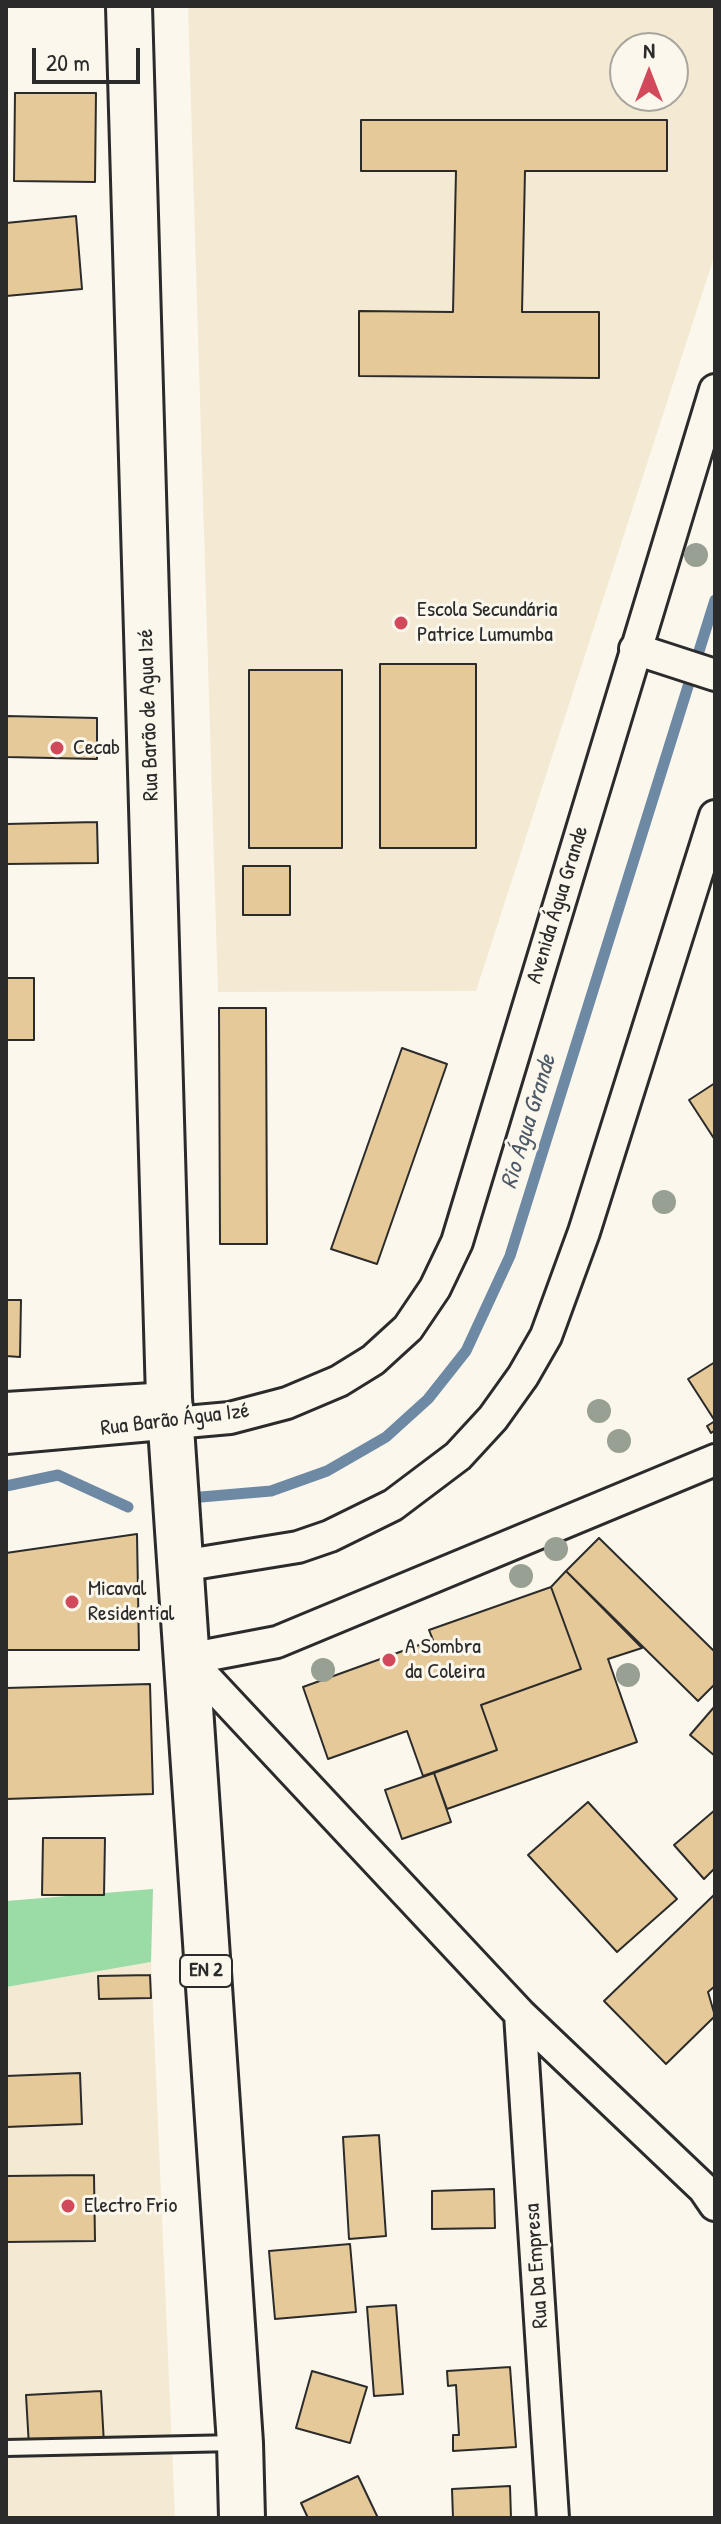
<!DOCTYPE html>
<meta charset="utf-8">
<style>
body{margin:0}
#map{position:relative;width:721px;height:2524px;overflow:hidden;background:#fbf7ec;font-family:"Patrick Hand",sans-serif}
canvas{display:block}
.frame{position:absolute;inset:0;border:8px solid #2b2b2b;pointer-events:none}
.north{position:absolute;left:609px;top:32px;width:80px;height:80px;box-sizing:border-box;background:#fbf7ec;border:2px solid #a8a59f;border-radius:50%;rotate:0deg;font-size:22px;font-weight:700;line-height:32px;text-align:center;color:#2b2b2b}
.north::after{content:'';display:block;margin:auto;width:28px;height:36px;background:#d1495b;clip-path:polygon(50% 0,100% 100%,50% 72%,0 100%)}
.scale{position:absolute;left:32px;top:48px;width:108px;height:36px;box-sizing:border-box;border:4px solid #2b2b2b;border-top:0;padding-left:10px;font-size:24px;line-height:28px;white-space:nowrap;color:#2b2b2b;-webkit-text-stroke:6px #fbf7ec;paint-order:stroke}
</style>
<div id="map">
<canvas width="721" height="2524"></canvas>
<div class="frame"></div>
<div class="north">N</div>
<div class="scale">20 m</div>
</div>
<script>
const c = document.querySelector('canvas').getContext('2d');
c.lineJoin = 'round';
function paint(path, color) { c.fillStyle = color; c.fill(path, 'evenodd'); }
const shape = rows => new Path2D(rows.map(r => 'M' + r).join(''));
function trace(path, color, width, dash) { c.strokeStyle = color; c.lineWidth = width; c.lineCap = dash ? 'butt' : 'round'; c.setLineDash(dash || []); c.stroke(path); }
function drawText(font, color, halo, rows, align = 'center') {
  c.font = font + ' "Patrick Hand",sans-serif'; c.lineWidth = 6; c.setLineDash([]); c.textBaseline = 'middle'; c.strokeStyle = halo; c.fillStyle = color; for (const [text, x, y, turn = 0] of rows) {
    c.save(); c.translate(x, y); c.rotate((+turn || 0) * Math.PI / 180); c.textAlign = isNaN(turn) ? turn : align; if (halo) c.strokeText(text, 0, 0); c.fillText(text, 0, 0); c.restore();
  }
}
const built = shape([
 [188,6,715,6,715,254,476,991,218,992],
 [625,48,673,48,673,96,625,96],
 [151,1962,175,2518,6,2518,6,1987]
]);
const green = shape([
 [153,1889,151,1962,6,1987,6,1901]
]);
const stream = shape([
 [6,1486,58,1475,128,1507],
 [201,1497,271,1491,327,1471,386,1437,428,1399,466,1351,510,1256,715,600]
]);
const building = shape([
 [15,93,96,93,95,182,14,181,15,93],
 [361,120,667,120,667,171,525,171,522,312,599,312,599,378,359,376,359,311,453,312,456,171,361,171,361,120],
 [76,216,82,289,6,296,6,223,76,216],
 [380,664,476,664,476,848,380,848,380,664],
 [249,670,342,670,342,848,249,848,249,670],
 [6,716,97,718,97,759,6,757,6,716],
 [97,822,98,863,6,864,6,824,97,822],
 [243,866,290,866,290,915,243,915,243,866],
 [6,978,34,978,34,1040,6,1040,6,978],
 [219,1008,266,1008,267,1244,220,1244,219,1008],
 [402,1048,447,1064,377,1264,331,1249,402,1048],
 [715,1083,715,1140,689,1100,715,1083],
 [6,1300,21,1300,20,1357,6,1356,6,1300],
 [715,1362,715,1430,711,1433,707,1426,715,1421,688,1379,715,1362],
 [137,1534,139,1650,6,1650,6,1553,137,1534],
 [599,1538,715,1652,715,1684,698,1701,566,1571,599,1538],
 [566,1571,642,1648,608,1659,637,1742,447,1809,434,1773,497,1750,481,1705,581,1669,551,1587,566,1571],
 [551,1587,581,1669,481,1705,497,1750,423,1776,407,1731,328,1759,303,1687,433,1640,429,1630,551,1587],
 [150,1684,153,1794,6,1799,6,1688,150,1684],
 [715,1706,715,1756,690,1735,715,1706],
 [434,1773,451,1822,402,1839,385,1790,434,1773],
 [588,1802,677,1899,617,1952,528,1855,588,1802],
 [715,1810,715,1868,704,1879,674,1845,715,1810],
 [43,1838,105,1838,104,1895,42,1895,43,1838],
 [715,1894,715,1986,708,1992,715,2016,666,2064,604,2001,715,1894],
 [150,1975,151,1998,99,1999,98,1976,150,1975],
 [80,2073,82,2124,6,2127,6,2076,80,2073],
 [379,2135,386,2236,349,2239,343,2137,379,2135],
 [94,2175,95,2241,6,2242,6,2176,94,2175],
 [494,2189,495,2228,432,2229,432,2191,494,2189],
 [350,2244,356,2312,275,2319,269,2251,350,2244],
 [396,2305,403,2394,374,2396,367,2307,396,2305],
 [510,2367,516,2447,453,2451,453,2435,459,2435,456,2385,448,2386,447,2371,510,2367],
 [312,2371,367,2387,350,2443,296,2428,312,2371],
 [101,2391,104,2444,29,2447,26,2395,101,2391],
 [358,2476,378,2518,308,2518,301,2503,358,2476],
 [510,2486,511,2518,453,2518,452,2489,510,2486]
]);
const lane = shape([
 [6,2448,236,2443]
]);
const street = shape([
 [635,649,715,675],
 [6,1408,169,1398],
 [6,1438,230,1418,287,1403,339,1381,373,1360,408,1328,435,1288,457,1242,715,390],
 [181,1566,298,1547,330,1536,393,1505,458,1456,493,1418,523,1376,546,1336,584,1232,715,816],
 [188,1659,520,2014,704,2189,715,2205],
 [188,1659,277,1642,715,1460],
 [520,2014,553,2518]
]);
const primary = shape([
 [129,6,169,1398,240,2443,242,2518]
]);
const trees = [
 [696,555],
 [664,1202],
 [599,1411],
 [619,1441],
 [556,1549],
 [521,1576],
 [323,1670],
 [628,1675]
];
const markers = [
 [401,623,8,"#d1495b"],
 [57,748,8,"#d1495b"],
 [72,1602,8,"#d1495b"],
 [389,1660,8,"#d1495b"],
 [68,2206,8,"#d1495b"]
];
const shields = [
 [206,1971,52]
];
const shieldNames = [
 ["EN 2",206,1971]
];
const poiNames = [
 ["Escola Secundária",417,610],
 ["Patrice Lumumba",417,635],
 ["Cecab",73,748],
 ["Micaval",88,1589],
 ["Residential",88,1614],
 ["A Sombra",405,1647],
 ["da Coleira",405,1672],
 ["Electro Frio",84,2206]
];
const streetNames = [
 ["Rua Barão de Agua Izé",149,715,-92],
 ["Avenida Água Grande",558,905,-73],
 ["Rua Barão Água Izé",175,1420,-7],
 ["Rua Da Empresa",537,2266,-94]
];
const waterNames = [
 ["Rio Água Grande",529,1122,-73]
];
paint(built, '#f4e9d3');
paint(green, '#9bdba5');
trace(stream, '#6e89a4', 11);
paint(building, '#e5c999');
trace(building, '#2b2b2b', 2);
trace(lane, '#2b2b2b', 20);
trace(street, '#2b2b2b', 36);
trace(primary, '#2b2b2b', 50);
trace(lane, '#fbf7ec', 14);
trace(street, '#fbf7ec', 30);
trace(primary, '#fbf7ec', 44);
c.fillStyle = '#989f93';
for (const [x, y] of trees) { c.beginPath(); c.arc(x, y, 12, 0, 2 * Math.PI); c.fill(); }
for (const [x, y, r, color] of markers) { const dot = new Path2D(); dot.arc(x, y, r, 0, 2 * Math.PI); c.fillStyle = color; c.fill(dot); trace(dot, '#fbf7ec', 3); }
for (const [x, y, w] of shields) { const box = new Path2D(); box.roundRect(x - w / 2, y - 16, w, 32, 6); c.fillStyle = '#fbf7ec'; c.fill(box); trace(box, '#2b2b2b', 2); }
drawText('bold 20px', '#2b2b2b', null, shieldNames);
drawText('22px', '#2b2b2b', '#fbf7ec', poiNames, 'left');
drawText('22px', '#2b2b2b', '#fbf7ec', streetNames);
drawText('italic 24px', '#4d5a68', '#fbf7ec', waterNames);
</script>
